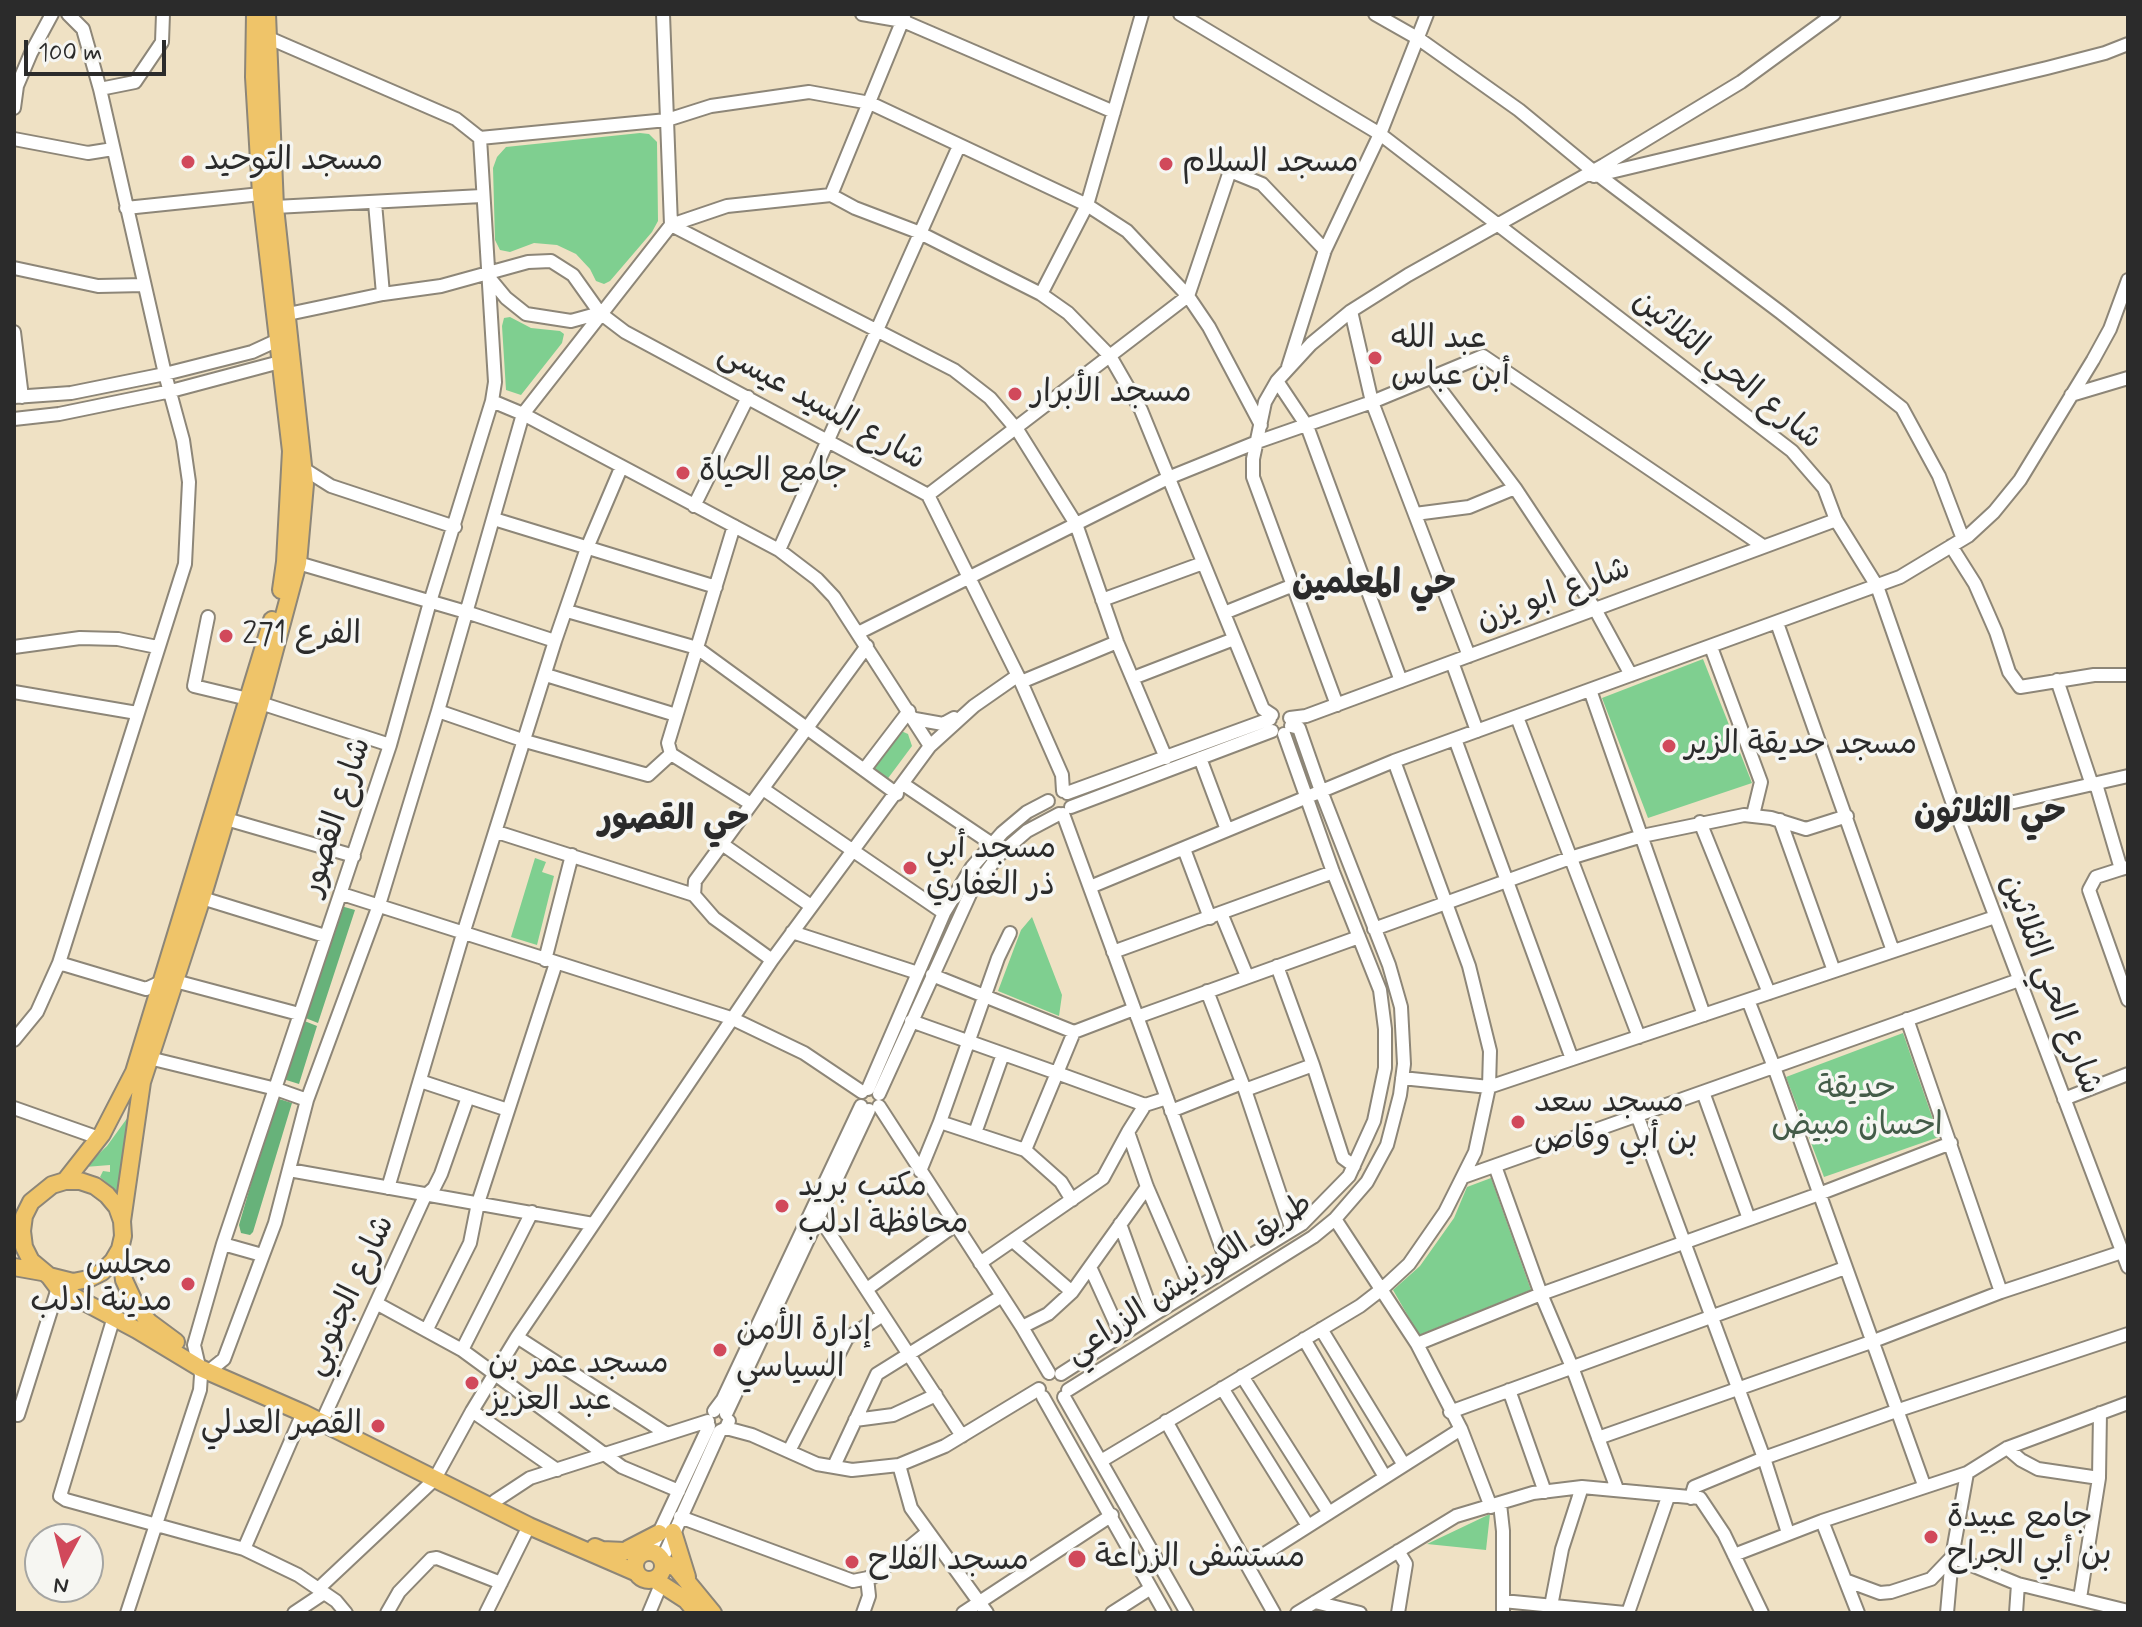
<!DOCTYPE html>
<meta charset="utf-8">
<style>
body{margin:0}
#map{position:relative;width:2142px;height:1627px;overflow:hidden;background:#efe1c4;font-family:Mynerve,sans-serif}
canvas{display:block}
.frame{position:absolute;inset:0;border:16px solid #2b2b2b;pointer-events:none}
.north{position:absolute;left:24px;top:1523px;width:80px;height:80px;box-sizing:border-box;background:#f6f6f2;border:2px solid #a5a5a2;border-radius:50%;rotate:187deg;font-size:22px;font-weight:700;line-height:32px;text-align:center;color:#2b2b2b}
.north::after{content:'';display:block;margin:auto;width:28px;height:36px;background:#d1495b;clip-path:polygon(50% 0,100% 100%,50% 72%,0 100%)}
.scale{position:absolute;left:24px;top:40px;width:142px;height:36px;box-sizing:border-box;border:4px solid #2b2b2b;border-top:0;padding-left:10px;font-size:24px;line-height:28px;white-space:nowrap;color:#2b2b2b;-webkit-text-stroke:6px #f6f6f2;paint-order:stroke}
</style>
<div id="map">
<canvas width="2142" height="1627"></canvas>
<div class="frame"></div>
<div class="north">N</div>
<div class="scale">100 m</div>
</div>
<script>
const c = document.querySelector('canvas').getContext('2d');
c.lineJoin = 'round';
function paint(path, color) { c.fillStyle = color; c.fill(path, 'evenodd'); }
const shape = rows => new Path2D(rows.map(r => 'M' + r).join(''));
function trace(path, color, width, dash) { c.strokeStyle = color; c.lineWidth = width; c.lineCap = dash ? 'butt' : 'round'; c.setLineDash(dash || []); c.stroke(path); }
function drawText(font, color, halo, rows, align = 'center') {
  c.font = font + ' Mynerve,"Playpen Sans Arabic",sans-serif'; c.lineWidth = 7; c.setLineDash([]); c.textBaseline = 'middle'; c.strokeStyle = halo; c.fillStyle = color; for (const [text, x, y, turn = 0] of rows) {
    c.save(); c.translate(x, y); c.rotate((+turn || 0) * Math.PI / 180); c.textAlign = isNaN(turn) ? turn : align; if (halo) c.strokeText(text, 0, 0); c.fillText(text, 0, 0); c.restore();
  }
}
const green = shape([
 [640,133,649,134,657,142,658,221,652,232,610,281,604,284,596,281,590,269,576,254,557,245,534,243,510,252,500,250,495,240,493,168,497,157,506,147],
 [510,317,531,328,560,331,564,334,562,343,521,395,506,390,502,326,504,318],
 [1703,659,1752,783,1648,818,1602,698],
 [899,730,908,734,912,746,886,781,868,768],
 [535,858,546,862,542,872,554,876,537,945,511,937],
 [1032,917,1062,995,1059,1016,998,991,1021,930],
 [1903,1033,1939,1137,1824,1177,1786,1077],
 [128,1117,123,1166,121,1195,100,1177,103,1171,110,1172,110,1165,85,1167,107,1146],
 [1491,1178,1531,1290,1419,1335,1393,1290,1420,1266,1454,1218,1467,1187],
 [1490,1514,1486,1550,1427,1544]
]);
const forest = shape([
 [341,906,355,910,318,1023,303,1017],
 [302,1020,317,1026,299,1084,283,1079],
 [276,1098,292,1103,253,1232,250,1235,241,1233,239,1225]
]);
const minor = shape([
 [663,14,671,225,954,370,990,398,1018,431,1076,524,1117,642,1166,758],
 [862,14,903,21,1114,112],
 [1180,14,1380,134,1792,451,1824,488,1836,520,1877,586,1954,807,2128,1267],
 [1375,14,1419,39,1519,110,1593,171,1780,312,1902,408,1939,476,1963,539],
 [100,89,135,82,162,42,163,14],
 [14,108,17,86,31,53,52,14],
 [480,138,667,120,711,106,809,92,870,103,1087,205,1127,231,1188,296,1209,327,1261,425],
 [14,139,88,153,113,149],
 [1594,176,2047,68,2105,53,2128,44],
 [831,195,904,17],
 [375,203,383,294],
 [275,207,482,196],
 [126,208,261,194],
 [14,268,98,286,144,285],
 [1041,294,1087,205,1142,14],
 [1351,311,1372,402,1469,656],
 [600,313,625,332,928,495,1021,682,1062,775,1063,791],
 [14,332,22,397],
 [1288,367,1325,250,1380,134,1427,14],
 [1431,377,1515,488,1595,609,1631,675],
 [1277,381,1307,426,1401,681],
 [2071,395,2128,378],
 [14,397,71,393,165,374,252,352,278,340,288,314,383,294,441,286,528,262,551,261,573,275,600,313,571,321,526,314,506,298,487,275],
 [492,401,523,414,779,550,817,579,834,597,930,746],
 [14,419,59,414,171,391,280,362,285,355],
 [301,464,304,469,331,486,455,527],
 [928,495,1188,296,1230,171,1262,184,1325,250],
 [694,506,748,397],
 [1415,514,1469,507,1515,488],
 [494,519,716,587],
 [734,526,668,743,671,754,751,804],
 [1951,546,1975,584,1996,632,2009,672,2020,687,2094,675,2128,675],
 [779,550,959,146],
 [298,563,466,612,555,641],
 [1102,600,1203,563],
 [567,611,697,648,897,794],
 [1224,613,1291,586],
 [208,617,194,686,248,699,390,745],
 [1777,623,1893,951],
 [858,633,1168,478,1257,442,1372,402,1483,356,1763,546],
 [14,647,80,638,118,639,157,647],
 [1711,647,1761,782,1753,815],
 [1452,662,1477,731],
 [546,675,676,715],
 [1133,678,1234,639],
 [2057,680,2092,785],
 [1021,682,1117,642],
 [1590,690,1704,1015],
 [14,692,137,713],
 [1337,705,1253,477,1253,459,1265,402,1277,381,1311,344,1351,311,1408,275,1604,165,1741,82,1834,14],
 [438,711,525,741,648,775,671,754],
 [1517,717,1639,1037],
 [1290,718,1306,716,1836,520],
 [915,719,943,724,954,718],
 [1455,739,1572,1059],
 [1200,758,1227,830],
 [864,770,909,711],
 [903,784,992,844],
 [2096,784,2121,869,2128,867],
 [763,789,944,913],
 [1067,793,1270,719],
 [1071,807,1272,731],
 [1954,807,2014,802,2128,776],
 [1063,814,1229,1268],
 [226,819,354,856],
 [1780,820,1834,971],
 [1700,822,1769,993],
 [497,832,694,895],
 [722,844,811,906],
 [1184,849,1210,918],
 [2121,869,2096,877,2089,890,2128,1000],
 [1090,887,1394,761,1900,577,1968,536,1994,512,2020,480,2093,360,2110,329,2128,280],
 [342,894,731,1018,804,1053,862,1092],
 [202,898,325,936],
 [1221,913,1247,976],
 [1374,929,1570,858,1642,836,1744,815,1771,818,1806,829,1847,816],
 [792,932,918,973],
 [1113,952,1333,872],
 [545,960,572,855],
 [772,960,714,918,694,895,695,881,867,646],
 [59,963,146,989,161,982,175,981,299,1014],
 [1277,966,1313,1065,1343,1158,1354,1166],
 [932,975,1074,1032],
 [1207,991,1245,1090,1292,1230],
 [1748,1000,1774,1067,1924,1485],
 [1137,1017,1359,937],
 [1907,1019,2001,1292],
 [911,1021,1057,1073,1074,1032,1134,1009],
 [14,1040,37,1012,59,963,185,564,189,482,183,440,165,374,100,89,83,29,68,14],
 [149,1058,276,1089,307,1100],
 [1402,1078,1489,1087,1995,917],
 [420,1081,508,1110],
 [868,1089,944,913,972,867,1002,833,1027,812,1048,801],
 [1245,1090,1313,1065],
 [1703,1092,1749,1219],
 [879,1094,971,892,998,856,1027,831,1059,814],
 [2064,1099,2128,1074],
 [1145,1105,1128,1132,1147,1187,1192,1291],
 [879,1106,1022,1327,1049,1373],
 [14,1108,99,1138],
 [1171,1111,1242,1083],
 [1637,1115,1764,1458,1788,1533],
 [940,1122,998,958,1010,933],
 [975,1133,1003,1054],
 [1025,1150,1061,1182,1072,1200],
 [1495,1166,1541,1294,1572,1367,1617,1489],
 [289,1170,593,1224],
 [920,1171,940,1122,1025,1150,1057,1073,1145,1105,1167,1098],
 [1463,1177,2019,980],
 [388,1188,463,934,555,641,587,548,621,468],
 [819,1217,962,1436],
 [1335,1219,1417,1344,1461,1429,1491,1507],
 [1120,1224,1153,1315],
 [1013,1241,1072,1292],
 [223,1244,262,1255],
 [980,1263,1103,1178,1128,1132],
 [1090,1267,1121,1335],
 [867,1289,955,1225],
 [376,1303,462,1350,622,1467,679,1491],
 [113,1320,60,1496,66,1500,244,1549,298,1575,336,1601,346,1613],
 [1022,1327,1048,1314,1072,1292,1147,1187],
 [427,1329,470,1243,478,1203,556,963],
 [1321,1329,1404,1465],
 [517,1337,667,1434],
 [1304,1339,1385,1477],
 [1417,1344,1541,1294,1819,1194,1951,1143],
 [462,1350,532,1212],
 [209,1371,224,1359,275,1223,307,1100,379,905,438,711,523,414,671,225,727,206,831,195,855,208,918,232,1041,294,1068,313,1110,356,1141,410,1263,709,1272,715],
 [1061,1374,1153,1315,1302,1224,1349,1176,1374,1121,1385,1068,1385,1029,1380,990,1333,872,1284,734],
 [1242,1376,1329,1513],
 [1222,1388,1308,1526],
 [1068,1390,1313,1237,1335,1219,1367,1182,1387,1145,1400,1095,1404,1064,1401,1007,1389,965,1321,791,1299,728,1291,726],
 [1509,1390,1545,1492],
 [1043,1397,1165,1613],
 [1064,1397,1187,1613],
 [472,1411,557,1470],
 [714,1411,723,1399,861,1106],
 [1450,1412,1845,1268],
 [726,1414,869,1110],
 [18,1415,58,1288],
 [324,1417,425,1196,434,1188,441,1174,468,1097],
 [855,1420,893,1415,936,1395],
 [1166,1421,1274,1613],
 [726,1428,752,1435,817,1464,852,1470,899,1465,945,1446,1039,1389],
 [1598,1438,1871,1342,2001,1292,2122,1252],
 [2007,1448,2021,1460,2038,1469,2099,1478],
 [789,1451,847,1338,883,1315],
 [1101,1461,1360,1306,1382,1289,1409,1264,1445,1212,1475,1152,1489,1087,1490,1051,1469,966,1394,761],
 [899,1465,911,1508,987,1613],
 [834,1466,877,1374,1002,1296],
 [438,1473,472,1411,517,1337,772,960,930,746,974,706,1017,676],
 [1691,1498,1694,1487,1764,1458,1896,1411,2128,1334],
 [495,1501,530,1478,708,1421],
 [1500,1504,1503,1531,1503,1613],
 [680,1517,853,1581,873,1577,928,1532],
 [1822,1521,1858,1613],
 [244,1549,303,1413],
 [650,1552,709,1426],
 [1734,1555,1822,1521,1967,1473,2007,1448,2128,1403],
 [662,1560,720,1431,726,1428,729,1421],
 [1247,1565,1461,1429],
 [1845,1580,1880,1593,1891,1592,1931,1579,1952,1557,2018,1584,2128,1611],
 [318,1589,434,1480],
 [2080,1598,2099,1478,2100,1413],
 [1503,1601,1625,1613],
 [1315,1602,1360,1613],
 [1551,1606,1562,1549,1582,1487],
 [127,1613,200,1390,201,1375,194,1345,223,1244,390,745,430,602,492,401,495,382,480,138,456,119,262,35],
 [294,1613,324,1593],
 [387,1613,399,1592,431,1559,437,1558,501,1583],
 [486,1613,529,1526],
 [649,1613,662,1582],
 [863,1613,869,1596,867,1578],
 [963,1613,1112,1515],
 [1112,1613,1151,1588],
 [1297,1613,1456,1516,1533,1493,1582,1487,1700,1498,1724,1534,1762,1613],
 [1398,1613,1406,1564,1398,1551],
 [1628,1613,1668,1497],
 [1947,1613,1952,1557,1967,1473],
 [2016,1613,2018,1584]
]);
const major = shape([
 [255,14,254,77,261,194,291,451,285,562,281,590],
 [65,1181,102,1134,134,1072,272,620],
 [122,1221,142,1082,202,898,260,705,298,563,305,484,275,207,267,14],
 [120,1249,124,1280,136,1306,149,1322,176,1342],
 [14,1267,42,1272],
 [49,1276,73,1282,88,1279,102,1272,113,1261,120,1249,123,1236,122,1221,117,1207,107,1195,95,1186,80,1181,65,1181,52,1185,31,1202,24,1216,22,1231,24,1247,31,1261,49,1276,58,1288,137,1330,200,1368,303,1413,529,1526,635,1572],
 [673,1532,687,1577],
 [595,1547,602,1550,647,1552],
 [628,1549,659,1533],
 '635 1566a14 14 0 1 1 28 0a14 14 0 1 1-28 0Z',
 [663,1562,676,1568,713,1613],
 [655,1580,686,1600,697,1613]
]);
const markers = [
 [188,162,8,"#d1495b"],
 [1166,164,8,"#d1495b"],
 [1375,358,8,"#d1495b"],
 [1015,394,8,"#d1495b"],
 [683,473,8,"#d1495b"],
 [226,636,8,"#d1495b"],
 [1669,746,8,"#d1495b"],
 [910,868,8,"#d1495b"],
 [1518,1122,8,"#d1495b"],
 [782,1206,8,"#d1495b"],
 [188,1284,8,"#d1495b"],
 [720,1350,8,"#d1495b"],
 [472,1383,8,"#d1495b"],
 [378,1426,8,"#d1495b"],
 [1931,1537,8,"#d1495b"],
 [1077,1559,10,"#d1495b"],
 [852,1562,8,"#d1495b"]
];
const poiNames = [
 ["مسجد التوحيد",204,162],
 ["مسجد السلام",1182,164],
 ["عبد الله",1391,340],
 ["أبن عباس",1391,377],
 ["مسجد الأبرار",1031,394],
 ["جامع الحياة",699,473],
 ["الفرع 271",242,636],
 ["مسجد حديقة الزير",1685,746],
 ["مسجد أبي",926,850],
 ["ذر الغفاري",926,887],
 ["مسجد سعد",1534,1104],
 ["بن أبي وقاص",1534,1141],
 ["مكتب بريد",798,1188],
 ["محافظة ادلب",798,1225],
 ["مجلس",172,1266,"right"],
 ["مدينة ادلب",172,1303,"right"],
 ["إدارة الأمن",736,1332],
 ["السياسي",736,1369],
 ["مسجد عمر بن",488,1365],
 ["عبد العزيز",488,1402],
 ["القصر العدلي",362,1426,"right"],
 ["جامع عبيدة",1947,1519],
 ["بن أبي الجراح",1947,1556],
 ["مستشفى الزراعة",1095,1559],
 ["مسجد الفلاح",868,1562]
];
const streetNames = [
 ["شارع الحي الثلاثين",1726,371,39],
 ["شارع السيد عيسى",821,408,29],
 ["شارع ابو يزن",1554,596,-20],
 ["شارع القصور",338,817,-72],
 ["شارع الحي الثلاثين",2049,985,69],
 ["طريق الكورنيش الزراعي",1190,1280,-33],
 ["شارع الجنوبي",351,1296,-65]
];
const parkNames = [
 ["حديقة",1857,1090],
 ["احسان مبيض",1857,1127]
];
const neighbourhoodNames = [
 ["حي المعلمين",1374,586],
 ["حي الثلاثون",1990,815],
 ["حي القصور",674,822]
];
paint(green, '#7fcf90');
paint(forest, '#67b27a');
trace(minor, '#8d8678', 16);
trace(major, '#8d8678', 20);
trace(minor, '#fff', 12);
trace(major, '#efc469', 16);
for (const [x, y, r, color] of markers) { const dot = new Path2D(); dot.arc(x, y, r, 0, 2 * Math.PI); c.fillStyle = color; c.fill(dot); trace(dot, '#f6f6f2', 3); }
drawText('32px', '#2b2b2b', '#f6f6f2', poiNames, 'left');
drawText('32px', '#2b2b2b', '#f6f6f2', streetNames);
drawText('32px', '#445c49', '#f6f6f2', parkNames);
drawText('bold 34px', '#2b2b2b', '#f6f6f2', neighbourhoodNames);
</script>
